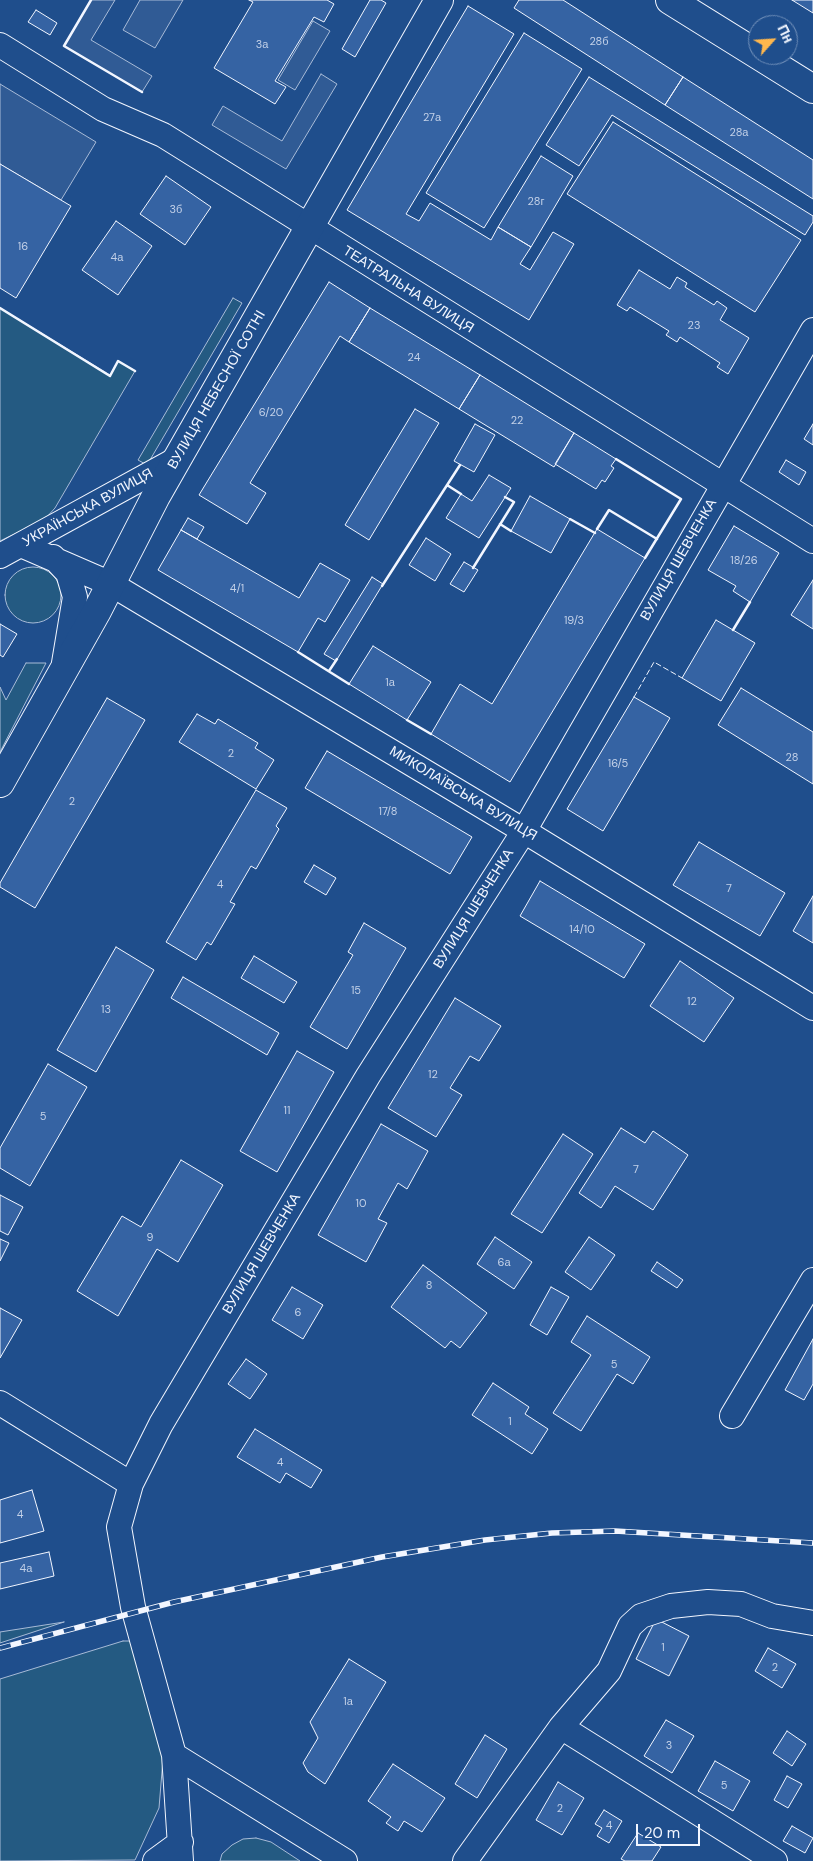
<!DOCTYPE html>
<meta charset="utf-8">
<style>
body{margin:0}
#map{position:relative;width:813px;height:1861px;overflow:hidden;background:#1f4e8c;font-family:"DM Sans",sans-serif}
canvas{display:block}
.north{position:absolute;left:748px;top:15px;width:50px;height:50px;box-sizing:border-box;background:#1f4e8c;border:1px solid #7391ba;border-radius:50%;rotate:64deg;font-size:14px;font-weight:700;line-height:20px;text-align:center;color:#f2f6ff}
.north::after{content:'';display:block;margin:auto;width:18px;height:22px;background:#ffb74d;clip-path:polygon(50% 0,100% 100%,50% 72%,0 100%)}
.scale{position:absolute;left:636px;top:1824px;width:64px;height:22px;box-sizing:border-box;border:2px solid #f2f6ff;border-top:0;padding-left:6px;font-size:15px;line-height:18px;white-space:nowrap;color:#f2f6ff;-webkit-text-stroke:4px #1f4e8c;paint-order:stroke}
</style>
<div id="map">
<canvas width="813" height="1861"></canvas>
<div class="north">Пн</div>
<div class="scale">20 m</div>
</div>
<script>
const c = document.querySelector('canvas').getContext('2d');
c.lineJoin = 'round';
function paint(path, color) { c.fillStyle = color; c.fill(path, 'evenodd'); }
const shape = rows => new Path2D(rows.map(r => 'M' + r).join(''));
function trace(path, color, width, dash) { c.strokeStyle = color; c.lineWidth = width; c.lineCap = dash ? 'butt' : 'round'; c.setLineDash(dash || []); c.stroke(path); }
function drawText(font, color, halo, rows, align = 'center') {
  c.font = font + ' "DM Sans",sans-serif'; c.lineWidth = 4; c.setLineDash([]); c.textBaseline = 'middle'; c.strokeStyle = halo; c.fillStyle = color; for (const [text, x, y, turn = 0] of rows) {
    c.save(); c.translate(x, y); c.rotate((+turn || 0) * Math.PI / 180); c.textAlign = isNaN(turn) ? turn : align; if (halo) c.strokeText(text, 0, 0); c.fillText(text, 0, 0); c.restore();
  }
}
const green = shape([
 [233,298,242,303,147,465,138,460,233,298],
 [0,308,110,375,118,361,135,371,55,508,45,519,0,541,0,308],
 '5 595a28 28 0 1 1 56 0a28 28 0 1 1-56 0Z',
 [26,663,46,663,0,752,0,687,6,700,26,663],
 [64,1622,0,1643,0,1632,64,1622],
 [123,1641,134,1641,164,1747,159,1808,135,1860,0,1861,0,1679,123,1641],
 [256,1838,271,1842,300,1861,220,1861,222,1854,232,1845,243,1839,256,1838]
]);
const parking = shape([
 [91,0,115,0,91,40,152,76,142,92,64,46,91,0],
 [140,0,183,0,155,48,123,30,140,0],
 [313,21,330,31,295,90,278,80,313,21],
 [321,74,337,84,286,169,212,125,223,106,282,141,321,74],
 [0,84,96,142,61,200,0,164,0,84]
]);
const building = shape([
 [249,0,327,0,334,4,324,22,314,17,275,81,286,87,275,104,214,68,253,2,249,0],
 [370,0,381,0,386,3,355,57,342,49,370,0],
 [519,0,563,0,683,77,665,105,514,8,519,0],
 [792,0,813,0,813,13,792,0],
 [468,6,514,34,406,214,419,221,430,203,491,240,498,227,531,247,520,264,530,270,553,232,574,244,529,320,347,210,468,6],
 [36,10,57,23,50,35,28,22,36,10],
 [524,33,582,69,484,228,426,193,524,33],
 [589,77,813,216,813,222,805,235,612,115,579,166,546,145,589,77],
 [683,77,813,160,813,199,665,105,683,77],
 [613,122,801,240,755,312,567,194,613,122],
 [541,156,573,176,531,247,498,227,541,156],
 [0,164,71,206,16,298,0,288,0,164],
 [166,176,211,207,185,245,140,214,166,176],
 [116,221,152,246,118,295,82,270,116,221],
 [639,270,670,289,677,277,687,283,685,287,714,305,717,301,727,308,720,320,749,338,728,374,717,367,720,363,680,337,677,342,666,335,669,331,630,307,627,311,617,305,639,270],
 [329,282,370,308,349,342,340,336,250,483,266,493,247,524,199,495,329,282],
 [370,308,480,375,459,409,349,342,370,308],
 [480,375,574,433,554,467,459,409,480,375],
 [415,409,439,423,369,540,345,525,415,409],
 [475,424,495,435,474,472,454,461,475,424],
 [813,424,813,445,804,439,813,424],
 [574,433,616,459,611,466,614,468,605,482,602,480,596,489,555,464,574,433],
 [786,460,806,472,799,485,779,472,786,460],
 [489,475,511,488,479,538,446,518,461,494,472,501,489,475],
 [530,496,570,519,551,553,511,531,530,496],
 [188,518,204,527,197,539,181,530,188,518],
 [734,526,779,553,750,602,733,591,736,586,708,570,734,526],
 [597,529,645,558,510,782,431,734,460,684,492,704,597,529],
 [181,530,299,598,320,563,350,580,325,622,318,618,298,652,158,570,181,530],
 [426,538,451,554,435,581,409,565,426,538],
 [464,562,478,570,464,592,450,584,464,562],
 [372,577,383,584,336,661,324,654,372,577],
 [813,580,813,629,791,615,813,580],
 [716,620,755,643,721,701,682,678,716,620],
 [0,624,17,634,3,657,0,655,0,624],
 [373,646,431,682,407,720,349,684,373,646],
 [741,688,813,732,813,784,718,725,741,688],
 [634,697,670,718,603,831,567,809,634,697],
 [107,698,145,720,35,908,0,887,0,883,107,698],
 [197,714,215,724,218,719,258,743,255,748,274,760,256,789,179,742,197,714],
 [327,751,472,837,450,874,305,788,327,751],
 [256,790,287,808,276,826,279,829,256,869,251,866,230,902,235,904,211,945,207,942,196,960,166,942,256,790],
 [699,842,785,893,760,936,673,885,699,842],
 [314,865,336,878,326,895,304,882,314,865],
 [540,881,645,944,624,978,520,916,540,881],
 [813,896,813,943,793,931,813,896],
 [364,923,406,948,347,1049,310,1027,353,955,348,952,364,923],
 [116,947,154,970,96,1072,57,1050,116,947],
 [254,956,297,982,284,1003,241,978,254,956],
 [680,961,734,998,704,1042,650,1006,680,961],
 [183,977,279,1033,267,1055,171,998,183,977],
 [455,998,501,1026,479,1061,470,1056,450,1088,462,1095,436,1137,388,1108,455,998],
 [297,1051,334,1072,277,1172,240,1151,297,1051],
 [48,1064,87,1087,30,1186,0,1168,0,1148,48,1064],
 [381,1124,428,1151,407,1189,398,1183,378,1219,387,1223,366,1262,318,1235,381,1124],
 [621,1128,645,1143,653,1131,688,1155,653,1210,615,1186,601,1208,579,1193,621,1128],
 [563,1134,593,1154,542,1233,511,1214,563,1134],
 [181,1160,223,1185,178,1262,157,1249,118,1316,77,1291,122,1216,141,1227,181,1160],
 [0,1195,23,1207,8,1235,0,1231,0,1195],
 [495,1237,532,1262,514,1289,477,1264,495,1237],
 [589,1237,615,1255,591,1290,565,1272,589,1237],
 [0,1239,9,1243,0,1261,0,1239],
 [657,1262,683,1280,677,1288,651,1271,657,1262],
 [423,1265,487,1313,460,1348,451,1341,445,1348,391,1307,423,1265],
 [292,1287,323,1305,303,1339,272,1320,292,1287],
 [551,1287,569,1297,547,1335,530,1325,551,1287],
 [0,1308,22,1320,0,1358,0,1308],
 [587,1316,650,1357,633,1384,617,1374,581,1431,553,1413,591,1355,571,1342,587,1316],
 [813,1339,813,1384,804,1400,785,1390,813,1339],
 [246,1359,267,1374,250,1399,228,1384,246,1359],
 [493,1383,529,1407,525,1414,548,1429,532,1454,472,1415,493,1383],
 [255,1429,322,1470,311,1488,286,1473,280,1483,237,1457,255,1429],
 [32,1490,44,1531,0,1543,0,1500,32,1490],
 [49,1552,54,1576,0,1589,0,1563,49,1552],
 [656,1619,689,1636,669,1676,636,1659,656,1619],
 [768,1648,796,1664,782,1688,755,1671,768,1648],
 [349,1659,386,1682,325,1784,308,1772,303,1763,318,1738,310,1722,349,1659],
 [666,1720,694,1736,672,1773,644,1756,666,1720],
 [787,1731,806,1744,792,1766,773,1753,787,1731],
 [485,1735,507,1749,477,1798,455,1784,485,1735],
 [715,1761,750,1781,733,1811,698,1791,715,1761],
 [393,1764,445,1798,422,1832,404,1821,398,1831,386,1823,391,1817,368,1801,393,1764],
 [787,1776,802,1784,788,1808,774,1800,787,1776],
 [558,1782,584,1798,562,1835,536,1820,558,1782],
 [604,1810,622,1821,609,1843,597,1836,602,1828,595,1824,604,1810],
 [792,1826,813,1838,805,1853,783,1841,792,1826],
 [638,1833,661,1847,652,1861,625,1861,621,1859,638,1833]
]);
const minor = shape([
 [0,45,103,109,163,135,813,541],
 [21,545,111,584,524,831,813,1008],
 [0,556,177,459],
 [53,557,68,573,75,597,64,663],
 [0,1403,131,1484],
 [732,1416,813,1280],
 [561,1727,775,1861],
 [174,1755,345,1861],
 [155,1861,181,1842],
 [181,1861,174,1755,133,1607,119,1527,131,1484,161,1424,368,1076,524,831,813,330],
 [465,1861,561,1727,609,1671,630,1626,641,1616,671,1606,708,1602,741,1604,772,1616,813,1623]
]);
const highway = shape([
 [670,0,813,89],
 [0,783,97,611,156,496,439,0]
]);
const rail = shape([
 [0,1648,174,1602,382,1557,485,1540,552,1533,615,1531,813,1543]
]);
const fence = shape([
 [634,697,654,662,682,678]
]);
const wall = shape([
 [91,0,64,46,142,92],
 [0,308,110,376,118,361,135,371],
 [616,459,681,499,645,558],
 [447,485,461,494],
 [570,519,595,533],
 [500,524,511,531],
 [597,529,609,510,657,539],
 [473,568,514,502,505,497],
 [382,586,460,465],
 [733,630,750,602],
 [298,652,349,684],
 [329,671,337,659],
 [407,720,431,734]
]);
const numberNames = [
 ["28б",599,42],
 ["3а",262,45],
 ["27а",432,118],
 ["28а",739,133],
 ["28г",536,202],
 ["3б",176,210],
 ["16",23,247],
 ["4а",117,258],
 ["23",694,326],
 ["24",414,358],
 ["6/20",271,413],
 ["22",517,421],
 ["18/26",744,561],
 ["4/1",237,589],
 ["19/3",574,621],
 ["1а",390,683],
 ["2",231,754],
 ["28",792,758],
 ["16/5",618,764],
 ["2",72,802],
 ["17/8",388,812],
 ["4",220,885],
 ["7",729,889],
 ["14/10",582,930],
 ["15",356,991],
 ["12",692,1002],
 ["13",106,1010],
 ["12",433,1075],
 ["11",287,1111],
 ["5",43,1117],
 ["7",636,1170],
 ["10",361,1204],
 ["9",150,1238],
 ["6а",504,1263],
 ["8",429,1286],
 ["6",298,1313],
 ["5",614,1365],
 ["1",510,1422],
 ["4",280,1463],
 ["4",20,1515],
 ["4а",26,1569],
 ["1",663,1648],
 ["2",775,1668],
 ["1а",348,1702],
 ["3",669,1746],
 ["5",724,1786],
 ["2",560,1809],
 ["4",609,1826]
];
const streetNames = [
 ["ТЕАТРАЛЬНА ВУЛИЦЯ",408,290,32],
 ["ВУЛИЦЯ НЕБЕСНОЇ СОТНІ",217,390,-60],
 ["УКРАЇНСЬКА ВУЛИЦЯ",88,508,-29],
 ["ВУЛИЦЯ ШЕВЧЕНКА",679,560,-60],
 ["МИКОЛАЇВСЬКА ВУЛИЦЯ",463,794,31],
 ["ВУЛИЦЯ ШЕВЧЕНКА",474,909,-58],
 ["ВУЛИЦЯ ШЕВЧЕНКА",262,1254,-59]
];
paint(green, '#245a82');
trace(green, '#a8bbd7', 1);
paint(parking, '#305b95');
trace(parking, '#a8bbd7', 1);
paint(building, '#3563a3');
trace(building, '#f2f6ff', 1);
trace(minor, '#f2f6ff', 26);
trace(highway, '#f2f6ff', 30);
trace(minor, '#1f4e8c', 24);
trace(highway, '#1f4e8c', 28);
trace(rail, '#f2f6ff', 5.5);
trace(rail, '#1f4e8c', 4, [11]);
trace(fence, '#f2f6ff', 1, [6, 2.5]);
trace(wall, '#f2f6ff', 2.5);
drawText('11px', '#c3d1e8', null, numberNames);
drawText('14px', '#f2f6ff', '#1f4e8c', streetNames);
</script>
